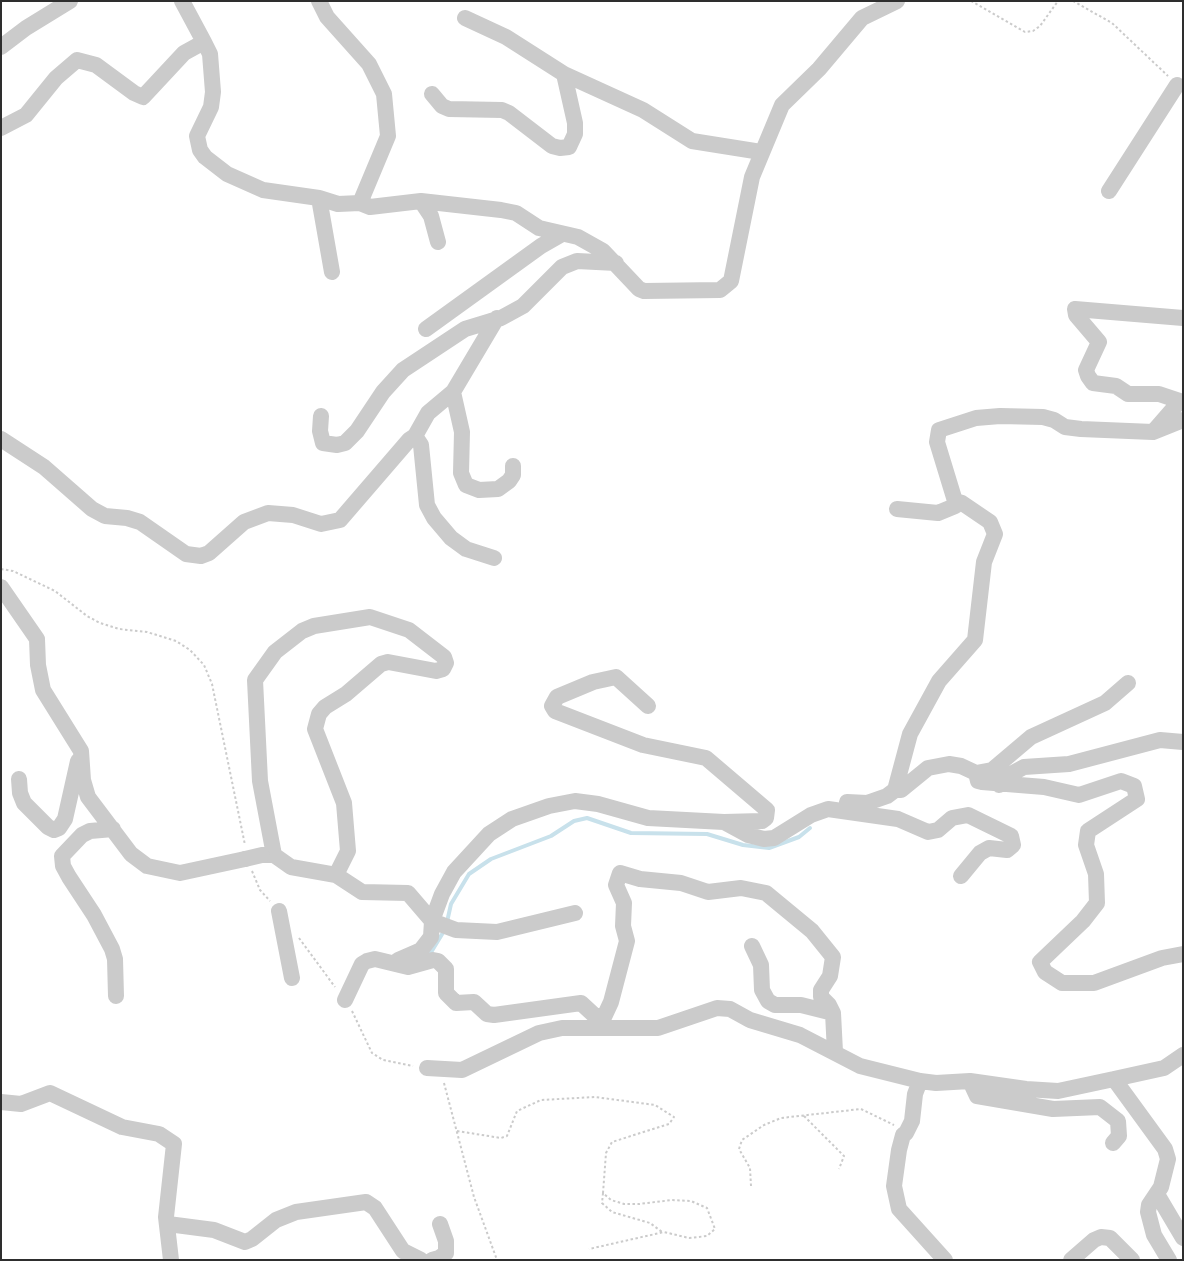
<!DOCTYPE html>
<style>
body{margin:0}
#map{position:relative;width:1184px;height:1261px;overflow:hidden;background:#fff;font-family:"Noto Sans",sans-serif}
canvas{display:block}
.frame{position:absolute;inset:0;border:2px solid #2e2e2e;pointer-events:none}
</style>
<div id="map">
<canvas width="1184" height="1261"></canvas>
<div class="frame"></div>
</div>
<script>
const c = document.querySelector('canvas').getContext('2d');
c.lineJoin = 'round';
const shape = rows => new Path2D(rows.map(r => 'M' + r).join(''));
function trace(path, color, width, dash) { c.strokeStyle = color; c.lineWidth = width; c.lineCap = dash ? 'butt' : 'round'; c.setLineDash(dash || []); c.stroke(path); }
const stream = shape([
 [447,922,451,904,469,874,491,859,551,836,574,821,587,818,631,833,707,834,743,845,769,848,799,837,810,828],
 [430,954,444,931]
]);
const path = shape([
 [971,1,1025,32,1033,31,1040,26,1058,1],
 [1073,1,1112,23,1168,76],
 [1,569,13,571,55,591,87,616,100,623,119,629,147,632,176,641,190,650,204,665,212,684,245,845],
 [252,871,260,890,270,901],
 [299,938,335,987],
 [352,1011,372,1053,383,1060,413,1066],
 [444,1083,474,1197,497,1260],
 [804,1116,844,1156,839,1169],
 [457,1131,501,1138,507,1136,517,1111,541,1100,595,1097,655,1105,674,1117,669,1124,612,1142,606,1153,603,1193,611,1200,624,1204,639,1204,672,1200,691,1201,707,1208,715,1229,707,1236,689,1238,664,1232,589,1249],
 [751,1186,750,1168,739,1149,742,1140,764,1125,781,1118,861,1109,894,1125],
 [603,1193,602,1203,612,1212,650,1223,662,1232]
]);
const minor = shape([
 [182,1,204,42],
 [319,1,327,17,369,64,384,94,388,136,360,203],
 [465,18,506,37,564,74],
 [1,47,26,28,70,1],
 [432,94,442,106,449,109,502,110,509,113,552,146,560,148,569,147,575,134,575,123,564,74,643,110,692,141,761,152],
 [1,128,26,115,56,78,77,60,96,65,134,93,143,97,184,53,204,42,210,54,213,92,211,107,197,136,200,150,205,157,227,174,263,190,319,198,338,204,360,203,370,207,421,201,501,210,516,213,539,228,578,237,603,251,639,289,644,291,720,290,731,281,752,177,782,105,819,69,862,18,897,1],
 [1109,191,1177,85],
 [319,198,332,272],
 [421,201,431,216,438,242],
 [426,329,541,246,562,234],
 [453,392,497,318],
 [321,416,320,431,323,443,337,445,345,443,357,431,383,392,403,370,465,329,501,318,523,306,562,267,577,261,616,263],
 [1153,432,1180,401,1159,394,1128,394,1116,386,1093,383,1088,376,1086,370,1099,342,1076,315,1075,309,1183,318],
 [415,436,428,413,453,392,462,432,461,473,466,485,479,490,498,489,509,481,513,475,513,466],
 [1,439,44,467,92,509,105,516,127,518,140,522,186,554,201,556,209,553,244,522,268,513,293,515,321,524,340,520,409,440,415,436,421,445,427,505,434,518,451,538,466,549,494,558],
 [955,501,937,442,939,430,976,418,1000,416,1043,417,1054,420,1065,427,1081,429,1153,432,1183,420],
 [1,587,37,639,38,665,43,690,81,751,83,780,88,797,131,854,147,866,180,873,245,859],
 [648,706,616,677,593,682,557,697,552,706,555,711,643,745,706,758,767,810,766,818,762,821,724,822],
 [976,773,992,770,1031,737,1105,703,1128,683],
 [19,779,20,793,24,803,48,827,54,830,59,828,65,819,78,761],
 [999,785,1011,774,1024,767,1069,764,1160,740,1183,742],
 [895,790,910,734,939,681,975,640,984,562,995,534,990,522,962,503,955,501,955,506,938,513,897,509],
 [847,802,867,803,887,796,895,790,901,790,928,768,949,764,961,766,976,773,978,781,982,782,1044,787,1079,795,1121,781,1134,786,1137,799,1088,831,1086,845,1096,874,1097,903,1083,921,1040,962,1045,972,1062,983,1094,983,1162,958,1183,954],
 [113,829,90,831,82,835,62,856,63,866,69,877,94,915,112,949,115,959,116,996],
 [264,855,274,855,291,867,336,875,362,892,408,893,432,921,456,930,497,932,575,913],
 [274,855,260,781,255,680,275,652,302,631,314,626,370,617,409,630,444,657,446,663,443,669,436,671,388,662,381,664,346,694,325,707,319,714,315,729,344,803,348,851,336,875],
 [279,911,292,978],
 [752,946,761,965,762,990,768,1001,775,1005,801,1005,833,1013],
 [398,960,421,950,431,937,432,921,442,894,454,872,489,834,512,819,549,806,575,801,598,804,648,818,724,822,748,835,764,839,774,838,811,815,828,809,898,819,928,832,938,830,952,818,968,815,1011,836,1013,845,1007,850,989,848,980,853,961,876],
 [345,1000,362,964,367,961,375,959,408,967,433,960,438,961,446,969,446,993,456,1003,474,1002,487,1014,494,1015,581,1003,594,1015,604,1017,611,1002,627,941,623,926,624,903,616,885,620,873,640,879,681,883,708,892,741,888,766,893,812,931,833,957,830,976,821,990,821,997,829,1005,833,1013,835,1052],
 [427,1068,462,1070,539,1033,562,1028,658,1028,717,1008,730,1009,750,1020,800,1035,860,1066,920,1081,936,1083,970,1081,1026,1089,1058,1091,1114,1079,1165,1149,1168,1159,1161,1187,1149,1205,1148,1212,1154,1235,1169,1260],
 [1114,1079,1164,1068,1183,1055],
 [920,1081,915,1094,912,1121,906,1133,903,1135,899,1150,894,1186,899,1209,945,1260],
 [970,1081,977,1096,1053,1109,1100,1107,1118,1121,1119,1136,1113,1143],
 [1,1102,21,1104,50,1093,122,1127,159,1134,174,1144,166,1217,171,1260],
 [1157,1194,1183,1238],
 [168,1224,214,1230,245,1242,252,1239,276,1220,296,1212,366,1202,375,1208,403,1251,421,1260],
 [432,1260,439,1258,446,1253,446,1241,440,1224],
 [1071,1260,1094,1240,1101,1237,1110,1238,1132,1260]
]);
const minorBridge = shape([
 [245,859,262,855]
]);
trace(stream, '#c8e1eb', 4);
trace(path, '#cbcbcb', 2, [2.5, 2.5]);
trace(minor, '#cbcbcb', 16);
trace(minorBridge, '#cbcbcb', 16);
</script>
